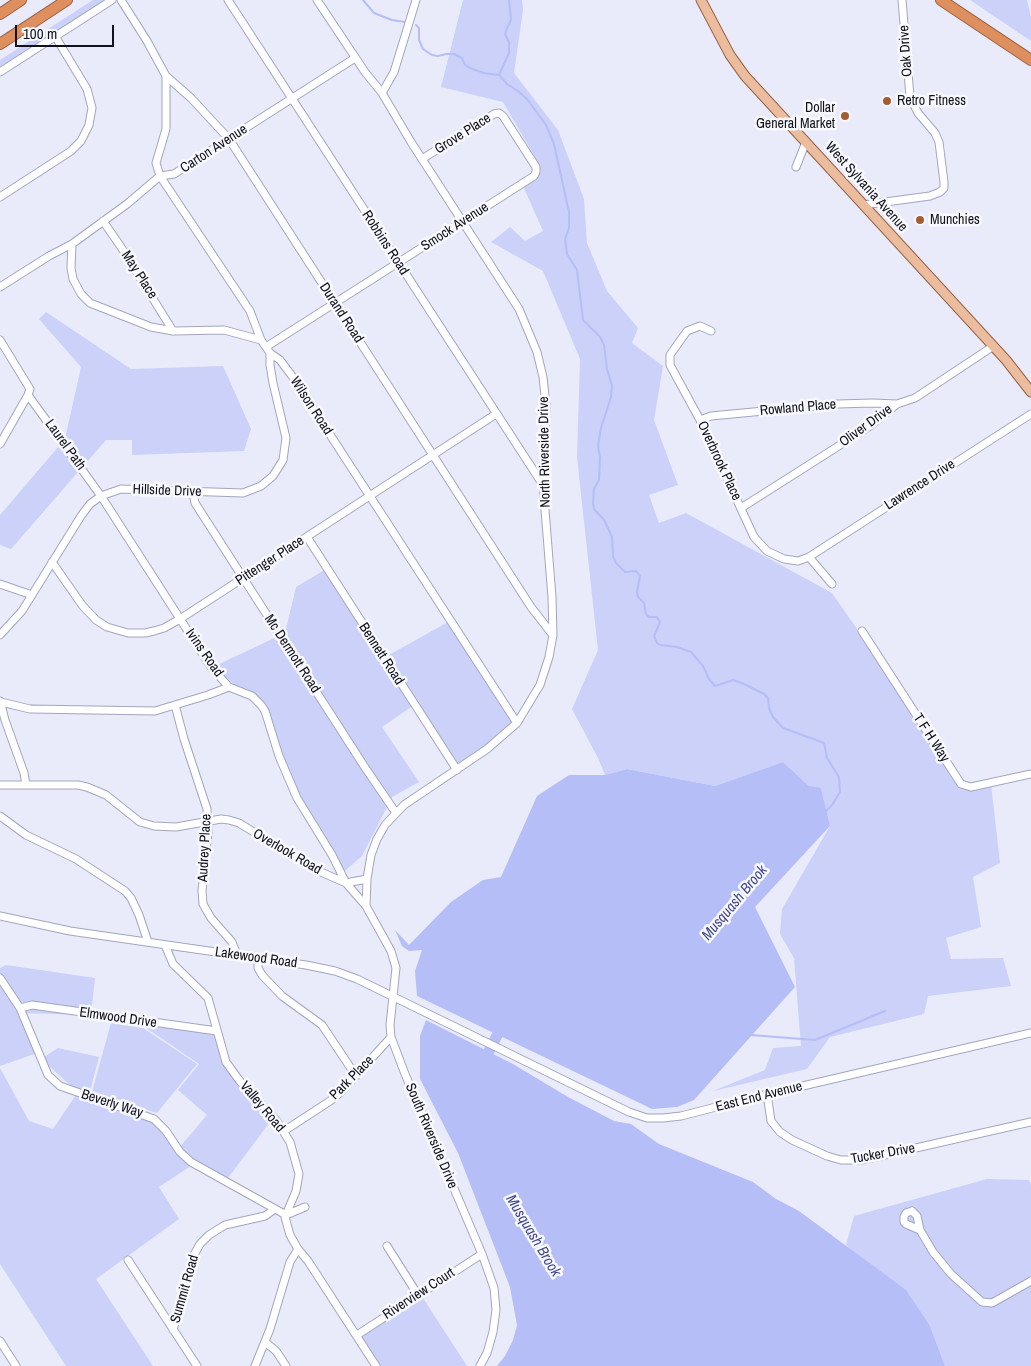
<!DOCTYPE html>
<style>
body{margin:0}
#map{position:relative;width:1031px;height:1366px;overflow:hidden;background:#e9ebfb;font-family:"Archivo Narrow",sans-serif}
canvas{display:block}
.scale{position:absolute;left:15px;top:25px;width:99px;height:22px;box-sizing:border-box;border:2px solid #10111a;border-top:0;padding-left:6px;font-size:15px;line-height:18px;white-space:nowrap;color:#10111a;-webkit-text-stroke:4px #f8f9fe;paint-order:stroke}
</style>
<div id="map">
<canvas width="1031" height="1366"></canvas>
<div class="scale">100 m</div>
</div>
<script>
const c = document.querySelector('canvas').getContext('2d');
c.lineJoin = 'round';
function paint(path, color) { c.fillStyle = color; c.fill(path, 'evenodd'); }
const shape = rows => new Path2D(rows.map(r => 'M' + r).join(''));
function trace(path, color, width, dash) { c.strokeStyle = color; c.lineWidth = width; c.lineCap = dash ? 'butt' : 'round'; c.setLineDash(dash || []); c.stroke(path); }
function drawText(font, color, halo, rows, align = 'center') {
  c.font = font + ' "Archivo Narrow",sans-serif'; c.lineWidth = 5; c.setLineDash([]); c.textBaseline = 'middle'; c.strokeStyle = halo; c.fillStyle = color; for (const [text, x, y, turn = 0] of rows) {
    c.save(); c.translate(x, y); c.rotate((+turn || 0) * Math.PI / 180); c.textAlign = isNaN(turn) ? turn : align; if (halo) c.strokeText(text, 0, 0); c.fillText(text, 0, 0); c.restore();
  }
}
const green = shape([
 [93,0,111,0,0,71,0,60],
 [463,0,522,0,523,10,514,73,558,130,584,199,587,243,607,291,638,328,632,343,663,366,654,420,678,485,649,495,659,523,686,513,832,593,873,652,962,789,991,784,1000,863,973,877,981,927,946,938,951,959,1003,958,1011,986,928,996,924,1014,830,1037,807,1069,713,1091,765,1070,773,1048,801,1046,794,958,780,934,782,909,830,826,821,789,809,786,783,762,715,786,627,769,605,775,598,758,572,709,598,650,577,457,580,359,543,271,491,242,510,227,525,241,543,231,523,186,539,164,503,102,441,87],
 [970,0,1027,0,1031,17,1031,41],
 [46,312,131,369,223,366,251,429,244,451,132,455,132,440,106,440,11,549,0,545,0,515,65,439,81,367,39,319],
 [328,568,387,656,448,622,516,725,457,770,414,705,382,727,419,782,392,797,362,856,345,871,291,787,267,711,213,667,285,633,296,587],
 [6,965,95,978,91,1015,18,1013,37,1053,0,1066,0,968],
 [136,1021,216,1031,229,1068,273,1118,225,1182,194,1164,159,1187,179,1219,96,1279,153,1366,66,1366,0,1264,0,1068,29,1121,53,1129,78,1092,41,1059,58,1048,99,1057,89,1095,155,1120,178,1149,207,1115,178,1090,199,1064],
 [111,1023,143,1028,197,1064,157,1113,92,1092],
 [987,1179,1029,1180,1031,1185,1031,1366,945,1366,930,1326,846,1245,854,1216],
 [421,1295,467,1366,373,1366,355,1338]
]);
const water = shape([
 [783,762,809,786,821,788,830,826,755,907,795,987,694,1100,677,1107,652,1109,417,996,415,971,422,950,409,951,402,946,395,930,409,945,451,902,483,880,501,877,537,796,569,775,605,775,627,769,715,786],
 [426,1020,513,1064,568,1097,614,1121,631,1124,659,1144,753,1182,776,1199,799,1211,906,1290,930,1326,945,1366,497,1366,505,1356,513,1340,517,1325,510,1287,458,1153,420,1079,420,1036]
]);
const stream = shape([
 [363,0,374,13,392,20,405,22],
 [416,25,419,28,419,40,423,49,432,55,438,56,446,54,454,54,462,58,465,65,470,68,484,73,499,75,507,84,518,91,527,99,546,125,554,144,569,212,569,228,565,239,567,254,577,270,583,320,600,337,604,345,607,369,612,386,611,397,601,428,598,446,600,457,599,480,594,489,593,503,594,509,604,520,612,537,613,556,616,563,625,572,636,571,640,576,637,592,638,597,644,603,646,614,649,617,657,617,660,622,654,636,657,643,660,645,677,647,691,652,703,666,709,679,715,686,733,680,744,684,764,694,768,698,769,708,773,717,783,728,824,743,827,758,839,777,840,792,832,805,825,812],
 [499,75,509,53,509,42,505,34,507,28,511,20,509,0],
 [751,1035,815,1040,885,1011]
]);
const river = shape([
 [485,1067,489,1051,504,1022]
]);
const minor = shape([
 [121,0,147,41,166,76,191,98,229,139,531,607,552,634],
 [228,0,543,485],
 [317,0,365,72,382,93],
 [0,72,112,0],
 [166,76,166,129,156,163,160,176,250,311,261,340,270,353,280,360,292,376,517,723],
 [796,167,806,142],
 [0,197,71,151,81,141,89,125,92,108,87,89,55,36],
 [863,205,930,196,940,192,944,188,944,182,939,142,935,133,918,113,910,97,902,0],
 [103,221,121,247,173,331],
 [72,244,71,268,73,279,81,294,90,303,151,327,173,331,224,330,261,340],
 [0,287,49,256,72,244,127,204,160,176,174,174,355,58],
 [711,331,700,326,687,331,670,355,670,365,700,420,754,537,767,551,784,559,798,561,809,557,1031,414],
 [0,340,30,389,28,395,0,444],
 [266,347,534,176,536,172,536,167,503,116,499,113,494,114,422,159],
 [28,395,101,496,211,667,229,687,252,696,261,705,265,711,279,756,297,798,332,855,346,883,366,906,391,951,396,968,390,1025,391,1037,405,1074,482,1254,494,1288,496,1310,493,1332,487,1353,480,1366],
 [700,420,711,416,838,404,872,403,897,404],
 [193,493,195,503,364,766,396,813],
 [741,508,870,426,897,404,915,398,992,347],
 [307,537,457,770],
 [809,557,832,584],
 [52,562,82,605,96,620,107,627,128,633,145,633,154,631,164,628,180,619,496,414],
 [0,584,32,595],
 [862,631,961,784,971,787,1031,774],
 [0,635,22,611,81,516,90,504,101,496,121,489,243,493,261,486,273,476,283,460,286,438,273,383,270,365,270,353],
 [0,701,5,720,24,773,26,785],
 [1,702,30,709,155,711,208,695,229,687],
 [175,705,184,739,207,809,208,832,202,891,203,904,211,918,232,942,237,955],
 [0,785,78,785,87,787,106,795,140,822,154,826,176,827,221,819,229,820,239,823,314,869,346,883,367,879],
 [0,816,26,835,76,859,125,891,131,898,139,915,148,942],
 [366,906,367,879,371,855,377,839,385,825,404,805,487,749,517,723,540,685,549,657,553,635,552,597,543,485,546,405,543,377,537,352,519,309,411,142,382,93,394,72,416,0],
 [0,916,70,931,306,965,335,971,357,979,629,1112,647,1118,663,1118,681,1116,751,1098,1031,1033],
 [165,945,173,964,208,998,226,1062,239,1080,276,1120,290,1142,299,1174,296,1191,285,1217,290,1235,298,1249,308,1261,376,1366],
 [258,958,258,968,262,975,282,996,322,1025,356,1076],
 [0,978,20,1008,48,1075,60,1086,154,1119,166,1131,180,1152,191,1162,286,1215,305,1207],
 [20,1008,32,1005,217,1031],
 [767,1094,771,1121,780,1132,792,1140,827,1156,841,1160,861,1160,876,1157,1031,1122],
 [284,1131,330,1101,342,1091,391,1037],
 [912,1211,917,1216,920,1230,906,1224,904,1222,904,1217,906,1213,912,1211],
 [920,1230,933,1252,951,1274,982,1302,992,1303,1031,1281],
 [387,1246,418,1295],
 [128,1260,197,1366],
 [173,1330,190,1268,194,1255,200,1244,209,1235,225,1225,265,1216,275,1209],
 [357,1335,482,1254],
 [0,1341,16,1366],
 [265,1342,276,1351,286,1366],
 [255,1366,270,1329,290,1262,298,1249]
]);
const major = shape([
 [701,0,730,55,745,76,1006,360,1031,392]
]);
const highway = shape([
 [941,0,1031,60],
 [0,14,21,0],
 [0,44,67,0]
]);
const markers = [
 [887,101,5,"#a25e30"],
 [845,116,5,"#a25e30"],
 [920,220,5,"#a25e30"]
];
const streetNames = [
 ["Oak Drive",906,51,-94],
 ["Grove Place",463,134,-32],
 ["Carton Avenue",214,149,-33],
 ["West Sylvania Avenue",866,187,48],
 ["Smock Avenue",455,227,-33],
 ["Robbins Road",385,243,57],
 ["May Place",139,275,57],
 ["Durand Road",341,313,57],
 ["Wilson Road",311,406,57],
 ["Rowland Place",798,408,-5],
 ["Oliver Drive",866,426,-36],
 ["Laurel Path",65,445,54],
 ["North Riverside Drive",545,452,-91],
 ["Overbrook Place",719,461,65],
 ["Lawrence Drive",920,485,-33],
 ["Hillside Drive",167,491,2],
 ["Pittenger Place",270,561,-33],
 ["Ivins Road",204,653,55],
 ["Mc Dermott Road",292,654,57],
 ["Bennett Road",381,654,57],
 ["T F H Way",931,738,57],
 ["Audrey Place",205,848,-87],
 ["Overlook Road",287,852,30],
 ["Lakewood Road",256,958,8],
 ["Elmwood Drive",118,1018,8],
 ["Park Place",352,1078,-45],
 ["East End Avenue",759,1097,-14],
 ["Beverly Way",112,1104,18],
 ["Valley Road",262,1107,50],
 ["South Riverside Drive",431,1136,67],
 ["Tucker Drive",883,1154,-10],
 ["Summit Road",185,1289,-74],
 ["Riverview Court",419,1294,-33]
];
const poiNames = [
 ["Retro Fitness",897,101],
 ["Dollar",835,108,"right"],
 ["General Market",835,124,"right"],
 ["Munchies",930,220]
];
const waterNames = [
 ["Musquash Brook",735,903,-50],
 ["Musquash Brook",533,1236,59]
];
paint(green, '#cbd1f8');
paint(water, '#b6bef7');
trace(stream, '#b6bef7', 2);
trace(river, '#b6bef7', 11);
trace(minor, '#a2a6be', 9);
trace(major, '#966346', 11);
trace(highway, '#966346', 12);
trace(minor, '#fff', 7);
trace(major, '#ebbc9e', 9);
trace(highway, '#de8f5d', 10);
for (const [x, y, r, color] of markers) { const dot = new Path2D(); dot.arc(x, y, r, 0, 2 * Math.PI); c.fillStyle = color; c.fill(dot); trace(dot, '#f8f9fe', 2); }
drawText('14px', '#10111a', '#f8f9fe', streetNames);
drawText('14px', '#10111a', '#f8f9fe', poiNames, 'left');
drawText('italic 15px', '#45498e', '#f8f9fe', waterNames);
</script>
